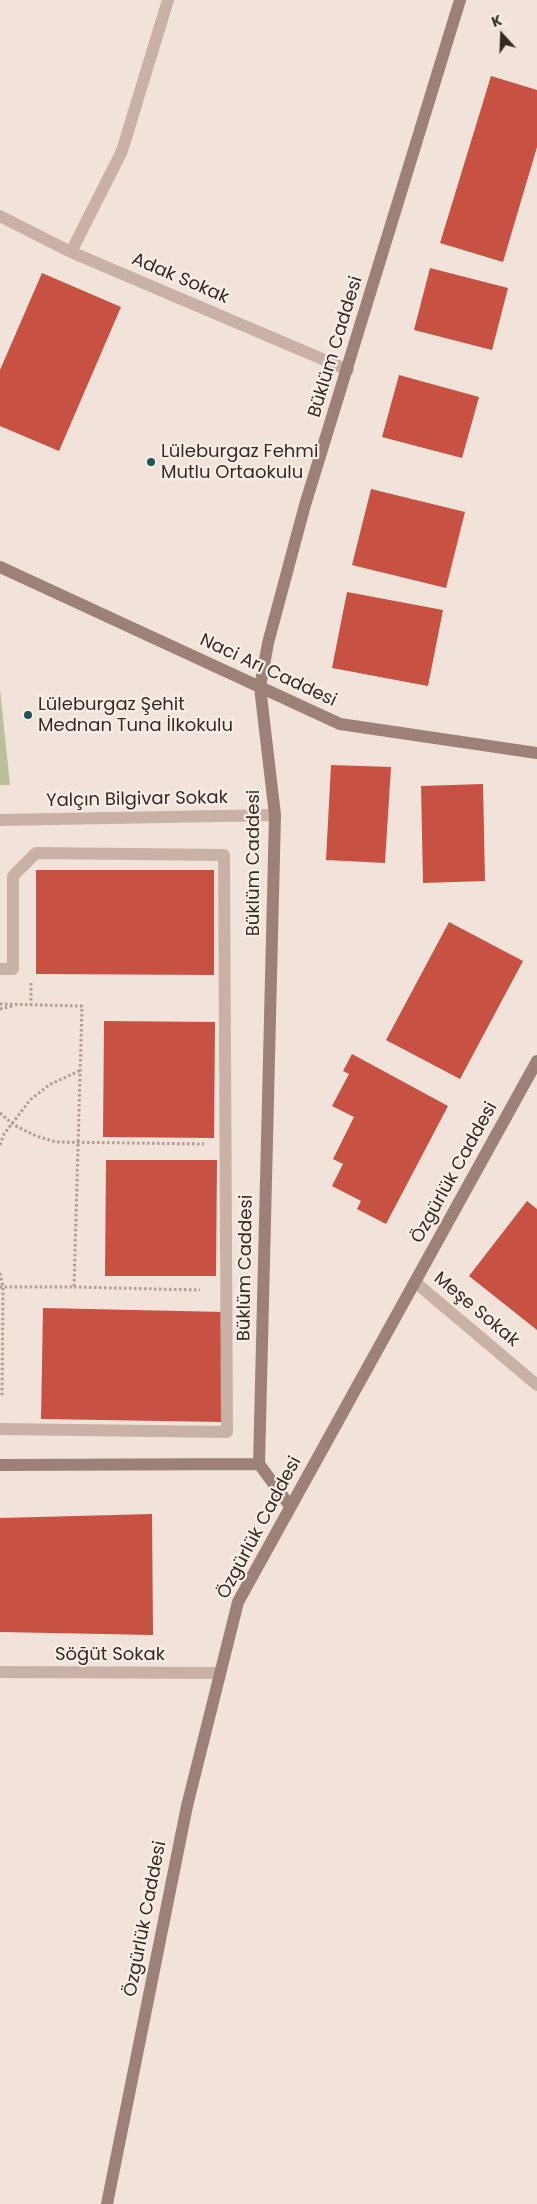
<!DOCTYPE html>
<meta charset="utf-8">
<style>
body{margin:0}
#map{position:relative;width:537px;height:2204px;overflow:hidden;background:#f2e3da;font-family:Poppins,sans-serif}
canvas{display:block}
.north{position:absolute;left:477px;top:10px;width:50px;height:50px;-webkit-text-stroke:4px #f9eee6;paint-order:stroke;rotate:340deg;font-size:14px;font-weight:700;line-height:20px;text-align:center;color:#362a27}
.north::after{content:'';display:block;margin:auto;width:18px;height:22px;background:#362a27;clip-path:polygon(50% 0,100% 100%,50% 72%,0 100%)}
</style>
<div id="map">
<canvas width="537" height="2204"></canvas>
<div class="north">K</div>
</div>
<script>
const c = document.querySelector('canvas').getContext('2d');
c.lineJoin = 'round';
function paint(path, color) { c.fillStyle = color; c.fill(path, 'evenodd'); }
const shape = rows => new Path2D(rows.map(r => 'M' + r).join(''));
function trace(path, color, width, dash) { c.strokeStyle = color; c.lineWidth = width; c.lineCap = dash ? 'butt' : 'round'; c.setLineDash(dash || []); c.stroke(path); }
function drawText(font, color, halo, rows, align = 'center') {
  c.font = font + ' Poppins,sans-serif'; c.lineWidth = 4.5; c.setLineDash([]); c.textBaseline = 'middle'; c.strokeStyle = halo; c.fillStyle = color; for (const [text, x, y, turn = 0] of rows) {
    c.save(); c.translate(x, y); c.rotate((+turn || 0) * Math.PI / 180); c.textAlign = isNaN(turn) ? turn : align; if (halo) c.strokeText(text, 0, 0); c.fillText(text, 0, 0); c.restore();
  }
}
const green = shape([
 [0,689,10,785,0,785]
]);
const building = shape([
 [491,76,537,90,537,147,503,262,440,243],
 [430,268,508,288,492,350,414,330],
 [42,273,121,307,59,451,0,426,0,370],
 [399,375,479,397,462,458,382,437],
 [371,489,465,512,446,588,352,565],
 [347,592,443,610,428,686,332,668],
 [331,765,391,767,385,863,326,860],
 [483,784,485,881,423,883,421,786],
 [36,870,214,870,214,975,36,974],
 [449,922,523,961,460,1079,386,1040],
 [104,1021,215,1022,214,1138,103,1137],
 [352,1054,448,1106,386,1224,357,1209,361,1201,332,1186,343,1164,333,1159,354,1117,332,1106,349,1074,343,1071],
 [106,1160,217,1160,216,1276,105,1276],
 [527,1201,537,1209,537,1330,469,1276],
 [43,1308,225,1312,223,1422,41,1419],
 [152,1514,153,1635,0,1632,0,1518]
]);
const path = shape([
 [31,983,31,1005],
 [0,1004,82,1006,74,1287,0,1287],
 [0,1009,12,1006],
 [0,1113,14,1125,36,1136,56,1142,204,1144],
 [0,1145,4,1134,30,1100,49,1085,81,1070],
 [0,1273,3,1287,2,1396],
 [74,1287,200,1290]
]);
const lane = shape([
 [0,969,13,969,13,876,36,853,224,855,227,1432,0,1429]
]);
const street = shape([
 [0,216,71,252,348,370],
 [71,252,122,151,168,0],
 [0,820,275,815],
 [415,1282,537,1385],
 [0,1672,220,1673]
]);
const secondary = shape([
 [0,567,340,724,537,753],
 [0,1465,259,1464],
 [290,1506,259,1464,275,815,260,687,268,643,305,505,460,0],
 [107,2204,187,1806,238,1602,537,1061]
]);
const markers = [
 [151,462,5,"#1c5753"],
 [28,715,5,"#1c5753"]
];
const streetNames = [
 ["Adak Sokak",180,279,23],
 ["Büklüm Caddesi",336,347,-73],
 ["Naci Arı Caddesi",268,671,25],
 ["Yalçın Bilgivar Sokak",137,800,-1],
 ["Büklüm Caddesi",254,863,-90],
 ["Özgürlük Caddesi",455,1173,-61],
 ["Büklüm Caddesi",246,1268,-89],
 ["Meşe Sokak",476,1310,40],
 ["Özgürlük Caddesi",260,1528,-62],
 ["Söğüt Sokak",110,1655],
 ["Özgürlük Caddesi",146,1919,-79]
];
const poiNames = [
 ["Lüleburgaz Fehmi",161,452],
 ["Mutlu Ortaokulu",161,473],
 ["Lüleburgaz Şehit",38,705],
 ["Mednan Tuna İlkokulu",38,726]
];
paint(green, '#b9c19a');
paint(building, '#c75143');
trace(path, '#b59b90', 3, [2.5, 2.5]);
trace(lane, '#cab1a6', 12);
trace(street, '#cab1a6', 12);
trace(secondary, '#9d8077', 12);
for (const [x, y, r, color] of markers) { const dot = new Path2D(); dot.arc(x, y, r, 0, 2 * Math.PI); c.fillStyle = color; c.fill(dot); trace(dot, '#f9eee6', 2); }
drawText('18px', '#362a27', '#f9eee6', streetNames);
drawText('18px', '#362a27', '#f9eee6', poiNames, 'left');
</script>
